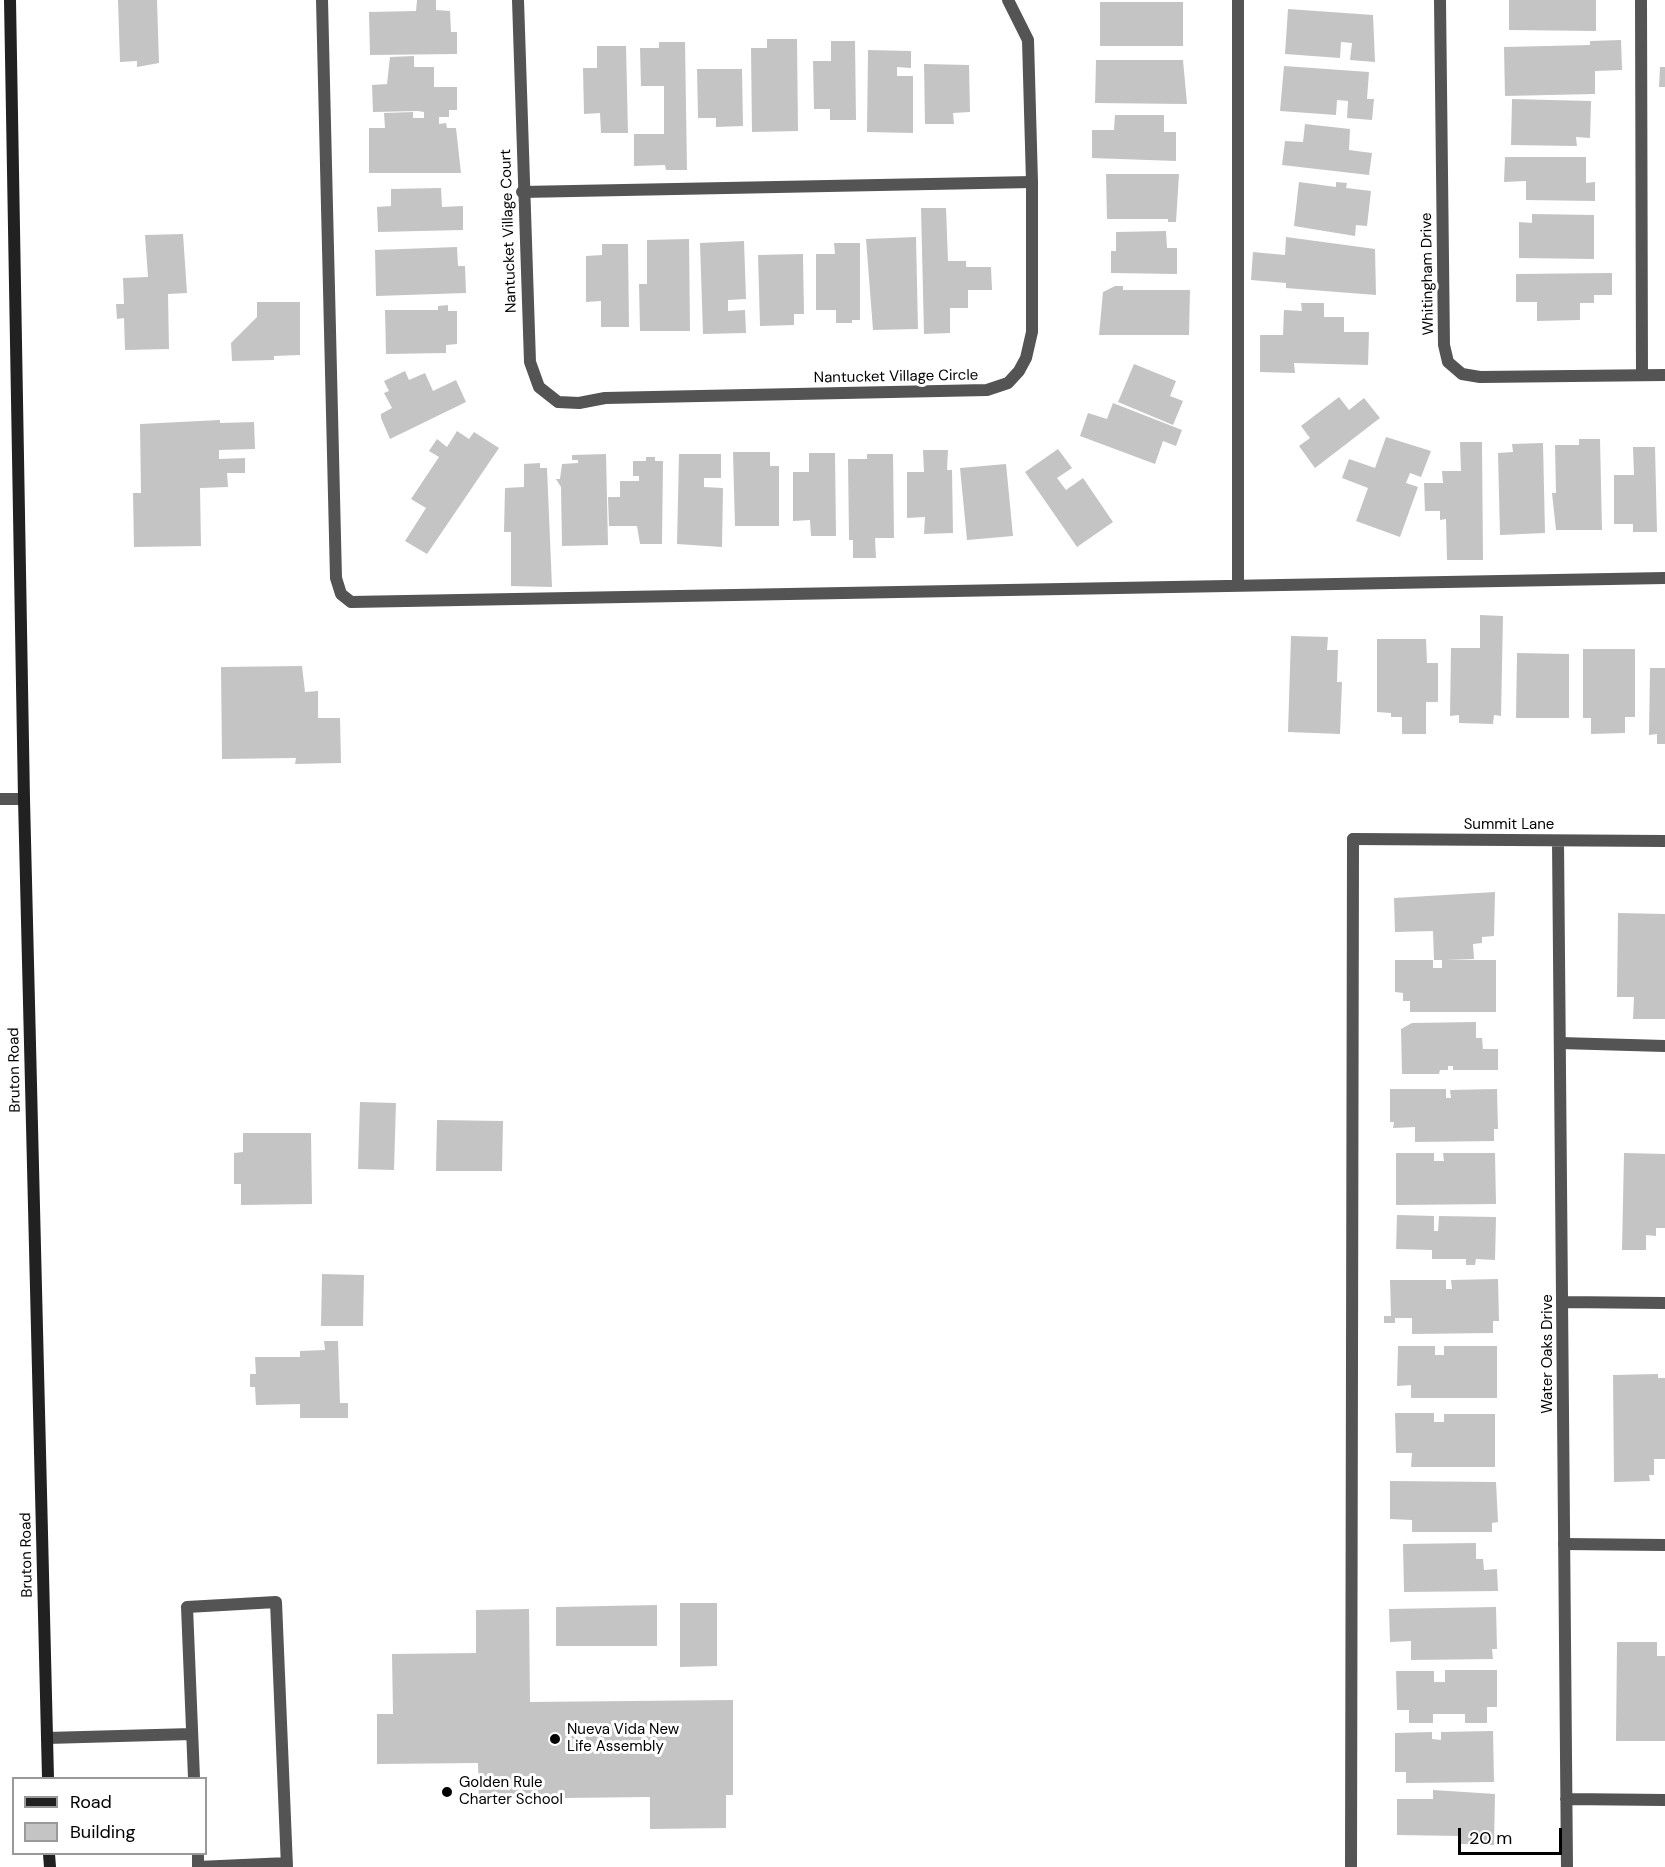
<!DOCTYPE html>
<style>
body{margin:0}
#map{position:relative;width:1665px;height:1867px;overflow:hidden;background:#fff;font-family:"DM Sans",sans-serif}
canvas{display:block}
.legend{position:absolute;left:12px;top:1777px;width:195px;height:78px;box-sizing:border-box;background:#fff;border:2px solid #999;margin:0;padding:8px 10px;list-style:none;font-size:18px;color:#000}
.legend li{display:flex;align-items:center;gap:12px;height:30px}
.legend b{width:30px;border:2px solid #999}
.scale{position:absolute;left:1458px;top:1828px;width:104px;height:27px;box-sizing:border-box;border:3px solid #000;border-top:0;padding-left:8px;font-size:18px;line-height:21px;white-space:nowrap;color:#000;-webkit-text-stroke:4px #fff;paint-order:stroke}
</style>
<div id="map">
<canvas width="1665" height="1867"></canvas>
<ul class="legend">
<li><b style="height:8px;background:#212121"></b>Road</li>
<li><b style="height:16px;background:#c4c4c4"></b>Building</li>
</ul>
<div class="scale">20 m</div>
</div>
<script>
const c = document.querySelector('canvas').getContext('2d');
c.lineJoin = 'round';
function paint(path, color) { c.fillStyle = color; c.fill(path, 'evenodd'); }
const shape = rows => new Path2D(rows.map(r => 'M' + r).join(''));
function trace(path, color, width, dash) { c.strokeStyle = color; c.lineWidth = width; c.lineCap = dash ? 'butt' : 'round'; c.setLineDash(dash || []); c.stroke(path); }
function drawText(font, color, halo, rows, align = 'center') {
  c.font = font + ' "DM Sans",sans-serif'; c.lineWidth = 6; c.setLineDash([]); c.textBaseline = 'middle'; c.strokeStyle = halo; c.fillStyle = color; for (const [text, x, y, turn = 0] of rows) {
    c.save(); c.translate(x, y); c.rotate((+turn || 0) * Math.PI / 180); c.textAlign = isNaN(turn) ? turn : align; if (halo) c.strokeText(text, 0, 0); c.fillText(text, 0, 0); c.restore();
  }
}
const building = shape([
 [118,0,157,0,159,63,137,67,137,61,120,62],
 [417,0,436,0,436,10,450,11,451,32,457,32,457,54,370,55,369,12,416,11],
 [1509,0,1596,0,1596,31,1509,30],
 [1100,2,1183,2,1183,46,1100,46],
 [1288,9,1373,15,1375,62,1350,60,1352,43,1341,42,1340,58,1285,54],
 [767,39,797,39,798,131,752,132,751,48,767,48],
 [1621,40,1622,70,1595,71,1595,94,1505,96,1504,47,1590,45,1590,41],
 [831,41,855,41,856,120,830,120,830,109,814,109,813,61,831,61],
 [659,42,685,42,687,170,666,170,665,165,634,166,634,134,664,134,664,86,641,86,640,48,659,48],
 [597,46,626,46,628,133,601,133,600,113,584,114,583,68,597,68],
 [868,50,911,51,911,68,897,67,897,76,913,76,913,133,867,132],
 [414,56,414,67,434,67,434,87,457,87,457,110,449,110,449,117,439,117,439,124,446,123,447,128,456,128,461,173,369,173,369,128,385,128,384,113,413,112,413,118,424,118,424,112,418,111,373,112,372,85,387,84,390,57],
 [1096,60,1183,60,1187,104,1095,103],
 [924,64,969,65,970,112,953,113,954,124,925,124],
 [1284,66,1369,72,1367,99,1374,99,1372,120,1347,118,1348,101,1337,100,1336,115,1280,111],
 [1660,67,1665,67,1665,87,1659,87],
 [697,69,742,69,743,126,716,127,716,118,698,118],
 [1512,99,1591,101,1590,138,1576,137,1577,146,1511,145],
 [1115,115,1164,115,1164,132,1176,132,1176,161,1092,158,1092,130,1114,130],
 [1305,124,1350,129,1349,150,1372,153,1369,175,1282,165,1285,141,1303,142],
 [1505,157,1586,157,1586,183,1595,182,1595,201,1526,200,1526,181,1504,182],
 [1106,174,1179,174,1176,222,1168,222,1168,219,1107,219],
 [1299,182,1336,187,1336,182,1347,183,1346,188,1371,191,1367,226,1356,225,1355,236,1294,226],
 [441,188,442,207,463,206,463,230,378,232,377,207,391,206,391,189],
 [921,208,946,208,948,261,966,261,966,267,991,267,992,290,968,290,968,308,950,308,950,333,924,334],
 [1532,214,1594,215,1594,259,1519,258,1519,222,1532,223],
 [1166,231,1167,248,1177,248,1177,274,1111,273,1111,251,1116,251,1116,232],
 [183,234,187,293,168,294,169,349,125,350,124,318,117,319,116,304,124,304,123,278,148,277,145,235],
 [916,237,918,329,873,330,866,239],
 [1286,237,1375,249,1376,295,1286,288,1286,283,1251,280,1253,252,1285,255],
 [689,239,690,331,640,331,639,284,647,284,647,240],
 [744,241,746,299,728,300,728,311,745,310,746,333,703,334,700,243],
 [834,243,860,243,860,320,852,320,852,323,836,323,836,310,816,310,816,254,835,254],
 [602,244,628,244,629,327,601,327,601,301,586,302,586,256,602,255],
 [457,247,458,266,465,266,466,293,376,296,375,250],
 [803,254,804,314,794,314,794,325,760,326,758,255],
 [1612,273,1612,295,1594,295,1594,303,1580,303,1580,320,1537,321,1537,302,1516,302,1516,274],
 [1115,286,1123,286,1123,290,1190,290,1189,335,1099,335,1103,292],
 [257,302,300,302,300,355,274,356,274,360,232,361,231,343,257,317],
 [1301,303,1324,303,1324,317,1344,317,1344,332,1369,332,1368,365,1294,363,1295,373,1260,372,1260,335,1283,335,1284,310,1302,311],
 [448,305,448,311,457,311,457,344,446,345,446,353,386,354,385,310,438,310,438,306],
 [1134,364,1176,381,1170,396,1183,401,1173,425,1118,402],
 [405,371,409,380,425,373,433,391,456,380,466,402,390,439,381,418,381,414,392,408,384,393,389,391,384,381],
 [1339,397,1349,410,1364,398,1380,418,1315,468,1299,446,1310,438,1301,426],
 [1113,403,1182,430,1176,446,1163,441,1155,464,1080,436,1088,413,1107,419],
 [220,420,220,423,254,422,255,449,219,450,219,459,245,458,245,473,227,473,228,487,200,488,201,546,134,547,133,493,141,493,140,424],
 [457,431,469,439,474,432,499,448,427,554,405,541,426,508,411,499,439,457,429,451,437,439,447,447],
 [1386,437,1431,451,1421,477,1410,473,1406,483,1418,487,1400,537,1356,521,1368,488,1342,478,1349,459,1375,468],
 [1579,439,1600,439,1602,530,1556,530,1552,493,1556,493,1555,445,1579,445],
 [1460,442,1482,442,1483,560,1447,560,1446,519,1440,520,1440,511,1425,511,1424,483,1443,483,1442,471,1461,471],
 [1543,443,1545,533,1500,535,1498,453,1513,452,1512,444],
 [1633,447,1655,447,1657,532,1633,532,1633,524,1614,524,1614,475,1634,475],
 [1058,449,1072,468,1057,478,1066,490,1083,478,1113,522,1077,547,1025,472],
 [923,450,948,450,947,470,952,470,953,533,924,534,925,517,907,518,907,472,924,472],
 [733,452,770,452,770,466,779,466,779,526,735,526],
 [809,453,835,453,836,536,811,536,810,520,793,521,793,472,809,472],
 [606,454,608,545,562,546,561,487,556,479,560,479,562,464,578,463,578,460,572,460,572,455],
 [679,454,721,454,721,478,704,478,704,487,723,488,722,547,677,544],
 [867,454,893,454,894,538,875,538,876,558,853,558,853,540,849,540,848,459,867,459],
 [646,457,655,457,655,461,663,461,662,544,640,544,637,526,609,526,608,497,620,497,620,481,639,481,639,476,633,476,633,461,646,461],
 [540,463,540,468,547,468,552,587,511,586,511,532,504,532,505,488,524,487,524,464],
 [1006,464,1013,536,967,540,960,468],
 [1480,615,1503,616,1501,716,1494,715,1493,724,1459,723,1459,715,1450,716,1451,648,1480,648],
 [1291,636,1328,637,1327,650,1338,650,1337,682,1342,682,1340,734,1288,732],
 [1377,639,1426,639,1427,663,1438,663,1438,702,1426,702,1426,734,1402,734,1402,717,1391,717,1391,713,1377,712],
 [1583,649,1635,649,1635,717,1625,717,1625,733,1591,734,1591,718,1583,718],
 [1517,653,1569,654,1569,718,1516,718],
 [302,666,305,692,318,691,318,718,340,718,341,763,295,764,296,758,222,759,221,667],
 [1650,668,1665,668,1665,744,1657,744,1657,734,1649,735],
 [1495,892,1494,936,1482,937,1482,943,1473,944,1474,959,1446,960,1496,960,1496,1012,1410,1012,1410,1001,1403,1001,1403,993,1395,992,1395,960,1433,960,1433,968,1442,968,1442,960,1434,960,1433,931,1395,932,1394,898],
 [1618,913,1665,914,1665,1019,1633,1019,1634,997,1617,997],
 [1476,1022,1476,1038,1482,1038,1483,1049,1498,1049,1498,1070,1453,1070,1453,1066,1448,1066,1448,1070,1440,1070,1439,1074,1402,1074,1401,1029,1412,1023],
 [1390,1089,1446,1089,1446,1098,1451,1098,1450,1090,1497,1089,1498,1129,1494,1129,1494,1141,1415,1142,1415,1127,1393,1128,1394,1122,1390,1122],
 [360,1102,396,1103,394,1170,358,1169],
 [437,1120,503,1121,502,1171,436,1171],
 [243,1133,311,1133,312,1204,241,1205,241,1184,234,1184,234,1153,243,1152],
 [1396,1153,1434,1153,1434,1161,1444,1161,1443,1153,1495,1153,1496,1204,1396,1205],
 [1624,1153,1665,1154,1665,1228,1656,1228,1656,1236,1646,1235,1646,1250,1622,1250],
 [1397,1215,1434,1216,1434,1231,1438,1231,1439,1216,1496,1217,1495,1260,1476,1259,1475,1265,1466,1265,1466,1259,1432,1259,1432,1250,1396,1249],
 [322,1274,364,1275,363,1326,321,1326],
 [1498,1279,1499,1321,1493,1321,1493,1333,1412,1334,1412,1318,1395,1318,1395,1323,1384,1323,1384,1316,1391,1316,1390,1280,1446,1280,1446,1289,1452,1289,1451,1280],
 [324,1341,338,1341,340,1403,348,1403,348,1418,300,1418,300,1404,256,1405,255,1387,250,1387,250,1374,256,1374,255,1357,300,1357,300,1351,325,1350],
 [1398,1346,1435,1346,1435,1355,1444,1355,1444,1346,1497,1346,1497,1398,1411,1398,1411,1385,1397,1386],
 [1658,1374,1658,1378,1665,1378,1665,1459,1654,1459,1654,1475,1649,1475,1650,1481,1614,1482,1613,1375],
 [1395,1413,1434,1413,1434,1422,1444,1422,1444,1414,1495,1414,1495,1467,1411,1467,1412,1453,1396,1453],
 [1390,1481,1496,1482,1498,1522,1492,1523,1492,1532,1412,1532,1412,1520,1390,1519],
 [1476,1543,1476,1559,1483,1559,1484,1570,1497,1569,1498,1591,1404,1592,1403,1544],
 [680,1603,717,1603,717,1666,680,1667],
 [657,1605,657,1646,556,1646,556,1607],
 [1496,1607,1497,1649,1492,1649,1493,1659,1411,1660,1411,1641,1390,1642,1389,1609],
 [529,1609,530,1702,733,1700,733,1795,726,1795,726,1828,650,1829,650,1797,479,1799,478,1763,377,1764,377,1714,393,1714,392,1654,476,1653,476,1610],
 [1617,1642,1657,1642,1657,1656,1665,1656,1665,1741,1616,1741],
 [1445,1670,1497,1670,1497,1707,1487,1707,1487,1723,1465,1723,1465,1714,1433,1714,1433,1723,1409,1723,1409,1710,1397,1710,1396,1671,1434,1671,1434,1682,1445,1682],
 [1493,1731,1494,1782,1406,1783,1406,1772,1395,1772,1395,1733,1432,1732,1432,1739,1441,1740,1441,1732],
 [1433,1790,1495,1794,1494,1845,1461,1844,1461,1836,1397,1835,1397,1799,1433,1799]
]);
const service = shape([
 [322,0,336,578,341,594,351,602,1665,578],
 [1641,0,1642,375],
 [522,192,1032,182],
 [1238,585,1238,0],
 [1560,1043,1665,1046],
 [1564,1544,1665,1545],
 [47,1738,192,1734],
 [194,1778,187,1607,276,1602,287,1867],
 [198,1854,198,1867,287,1863],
 [1351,1867,1353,839]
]);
const minor = shape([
 [518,0,530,362,539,387,558,402,579,403,605,398,987,390,1008,383,1019,371,1026,358,1032,332,1032,182,1028,40,1008,0],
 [1440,0,1444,345,1448,362,1462,374,1480,377,1665,375],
 [1353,839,1665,841],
 [1558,841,1567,1867],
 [1562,1302,1665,1303],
 [1566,1799,1665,1800]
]);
const tertiary = shape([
 [0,799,24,799]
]);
const secondary = shape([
 [10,0,24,799,48,1778],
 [49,1854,50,1867]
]);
const markers = [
 [555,1739,6,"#000"],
 [447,1792,6,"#000"]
];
const streetNames = [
 ["Nantucket Village Court",509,231,-92],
 ["Whitingham Drive",1428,274,-91],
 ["Nantucket Village Circle",896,377,-1],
 ["Summit Lane",1509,825],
 ["Bruton Road",15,1070,-91],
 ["Water Oaks Drive",1548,1354,-90],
 ["Bruton Road",27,1555,-91]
];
const poiNames = [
 ["Nueva Vida New",567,1730],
 ["Life Assembly",567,1747],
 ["Golden Rule",459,1783],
 ["Charter School",459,1800]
];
paint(building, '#c4c4c4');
trace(service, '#545454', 12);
trace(minor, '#545454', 12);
trace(tertiary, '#545454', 12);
trace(secondary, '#212121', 12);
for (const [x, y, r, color] of markers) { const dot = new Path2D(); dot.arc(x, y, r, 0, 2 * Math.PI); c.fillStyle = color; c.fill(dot); trace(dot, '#fff', 2); }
drawText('15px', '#000', '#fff', streetNames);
drawText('15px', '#000', '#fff', poiNames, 'left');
</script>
